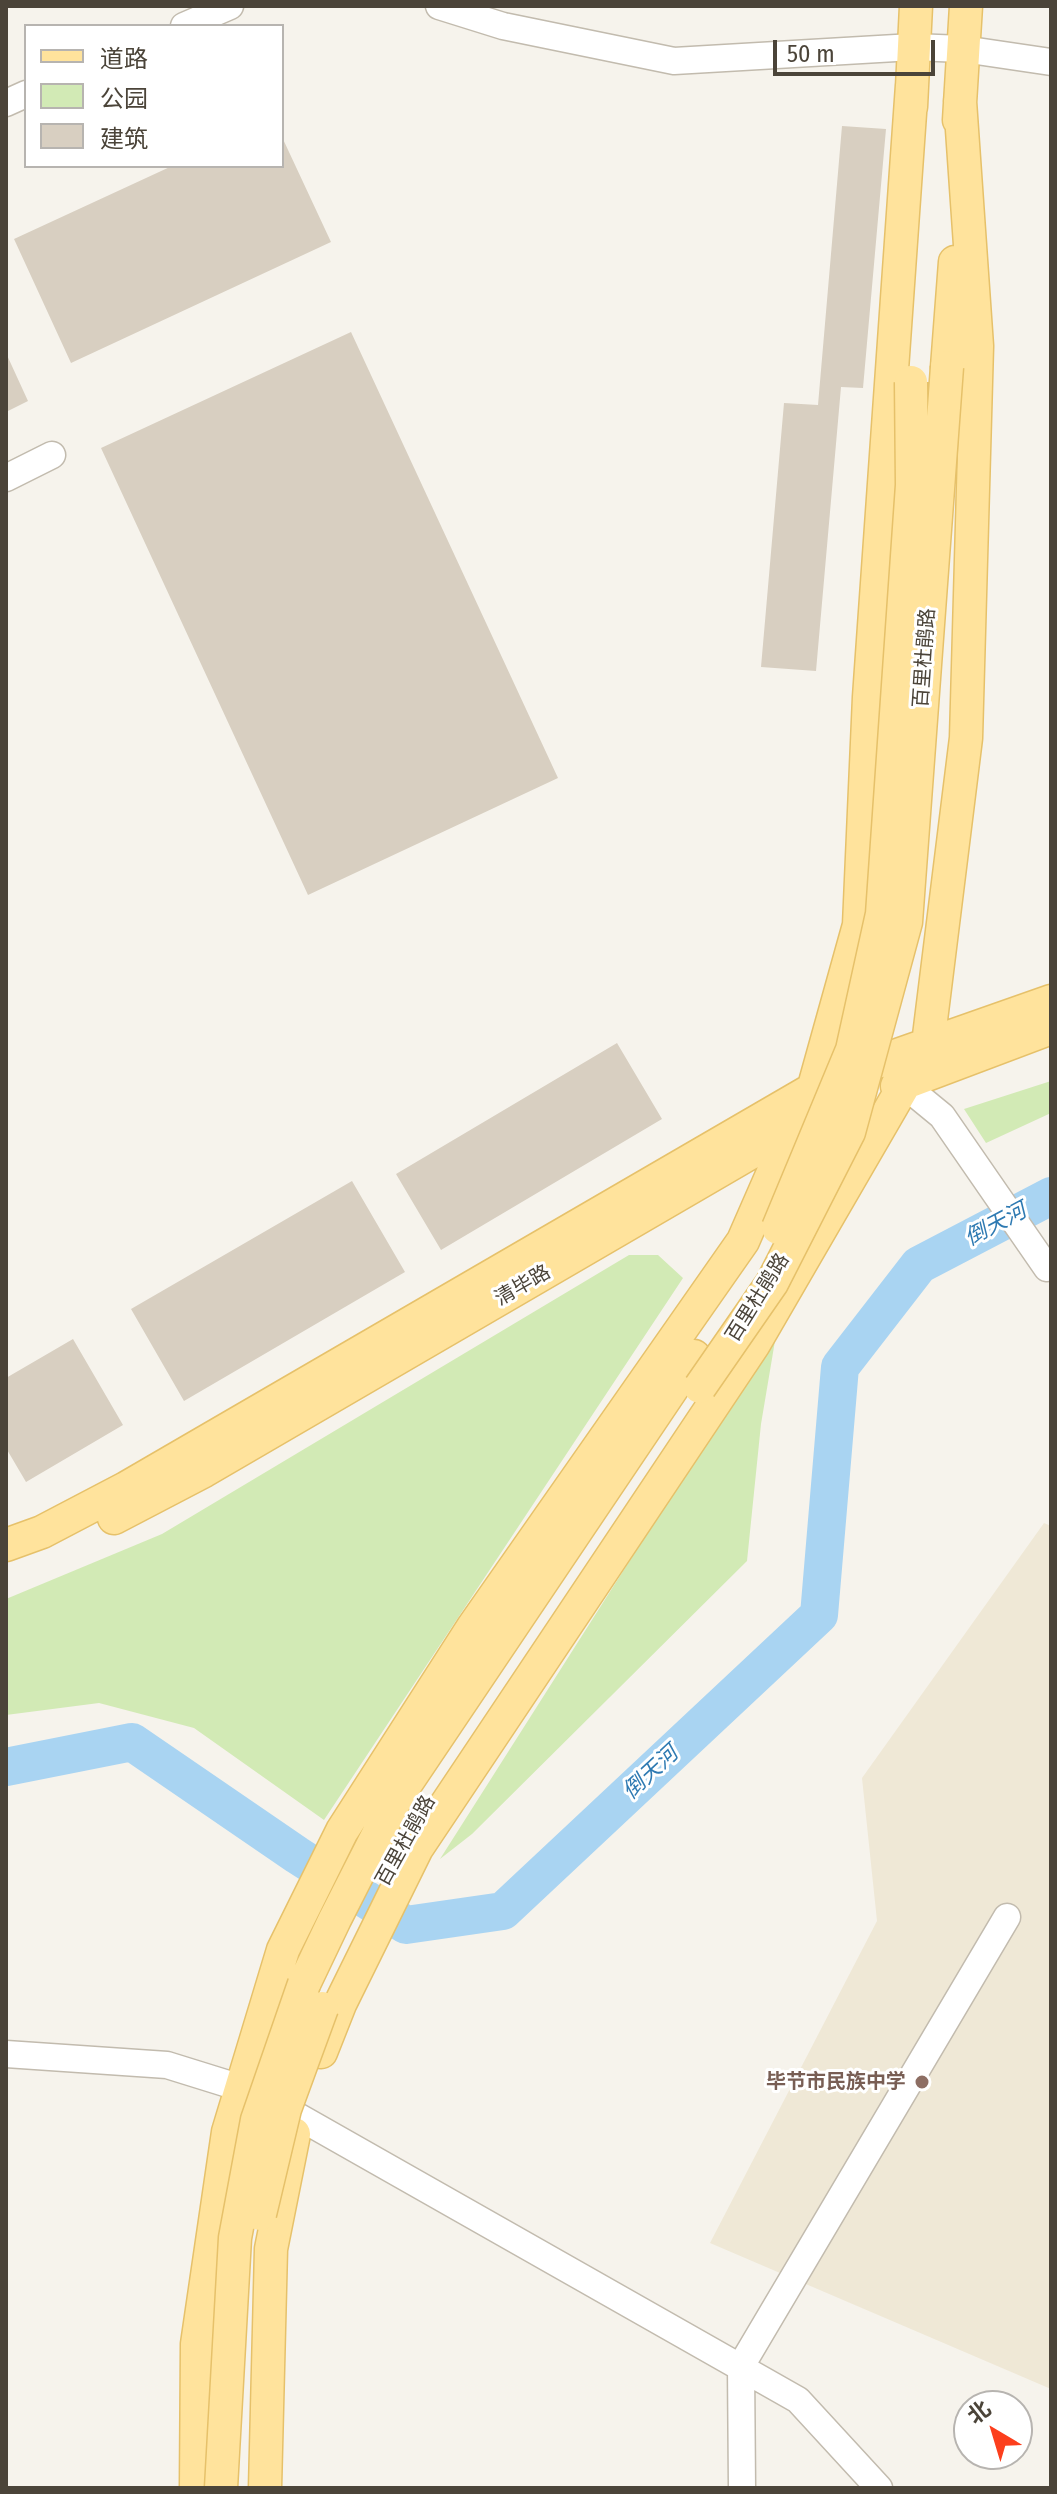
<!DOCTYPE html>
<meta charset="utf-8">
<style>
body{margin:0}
#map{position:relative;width:1057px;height:2494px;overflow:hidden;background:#f6f3ec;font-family:"Fira Sans Condensed","Noto Sans SC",sans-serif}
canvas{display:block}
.frame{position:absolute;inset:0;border:8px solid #4b4439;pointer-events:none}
.legend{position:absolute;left:24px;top:24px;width:260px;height:144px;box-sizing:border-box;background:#fff;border:2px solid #b7b4b0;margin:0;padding:10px 14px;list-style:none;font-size:24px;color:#4b4439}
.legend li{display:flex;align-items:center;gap:16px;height:40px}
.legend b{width:40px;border:2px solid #b7b4b0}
.north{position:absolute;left:953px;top:2390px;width:80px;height:80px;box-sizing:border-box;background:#fff;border:2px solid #b7b4b0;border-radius:50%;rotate:322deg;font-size:22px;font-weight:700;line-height:32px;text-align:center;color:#4b4439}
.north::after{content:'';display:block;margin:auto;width:28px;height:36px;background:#fc3f1d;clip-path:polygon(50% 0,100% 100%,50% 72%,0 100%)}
.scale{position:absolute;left:773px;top:40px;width:162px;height:36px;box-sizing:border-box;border:4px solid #4b4439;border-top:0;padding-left:10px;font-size:24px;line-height:28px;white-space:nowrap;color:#4b4439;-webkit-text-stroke:6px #fff;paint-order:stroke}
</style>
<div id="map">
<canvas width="1057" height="2494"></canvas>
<div class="frame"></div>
<ul class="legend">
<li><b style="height:10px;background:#ffe39c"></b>道路</li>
<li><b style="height:22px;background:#d2eab5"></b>公园</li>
<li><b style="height:22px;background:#d8cfc1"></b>建筑</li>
</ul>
<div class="north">北</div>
<div class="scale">50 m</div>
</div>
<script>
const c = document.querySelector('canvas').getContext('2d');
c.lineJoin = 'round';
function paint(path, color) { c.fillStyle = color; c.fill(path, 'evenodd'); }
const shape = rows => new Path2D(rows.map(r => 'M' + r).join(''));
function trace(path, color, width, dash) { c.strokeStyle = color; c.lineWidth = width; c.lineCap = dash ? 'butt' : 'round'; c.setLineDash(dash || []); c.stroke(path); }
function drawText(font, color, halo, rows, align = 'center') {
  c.font = font + ' "Fira Sans Condensed","Noto Sans SC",sans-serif'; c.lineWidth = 6; c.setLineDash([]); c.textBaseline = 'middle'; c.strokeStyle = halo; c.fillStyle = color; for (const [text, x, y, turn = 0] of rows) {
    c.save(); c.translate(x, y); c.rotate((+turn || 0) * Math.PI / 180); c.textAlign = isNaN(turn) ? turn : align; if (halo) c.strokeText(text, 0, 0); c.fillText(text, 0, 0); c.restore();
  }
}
const education = shape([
 [1044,1523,1051,1526,1051,2389,710,2243,877,1921,862,1778]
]);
const green = shape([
 [1051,1081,1051,1113,986,1143,964,1109],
 [629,1255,658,1255,683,1278,324,1820,194,1728,99,1703,6,1715,6,1599,162,1534],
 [777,1329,761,1424,747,1561,472,1834,440,1859]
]);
const river = shape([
 [6,1767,132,1742,297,1855,406,1925,503,1911,819,1615,840,1367,919,1265,1051,1196]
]);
const building = shape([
 [842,126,886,129,863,388,841,387,816,671,761,667,784,403,818,405],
 [282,137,331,242,71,363,14,239,172,166,282,166],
 [351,332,558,778,308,895,101,448],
 [6,353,28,401,6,412],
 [617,1043,662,1119,441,1250,396,1174],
 [352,1181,405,1272,184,1401,131,1309],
 [73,1339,123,1425,26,1482,6,1448,6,1378]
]);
const minor = shape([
 [439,6,503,26,674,61,913,47,963,49,1051,62],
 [184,26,230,6],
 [6,103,26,94],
 [6,478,52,455],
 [903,1084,942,1116,1047,1268],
 [6,2054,167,2065,241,2088,285,2109,798,2400,879,2488],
 [742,2488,741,2366,1007,1917]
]);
const major = shape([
 [911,107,916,6],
 [959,120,966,6],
 [947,367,955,262],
 [897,1086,1051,1028],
 [114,1518,204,1471,795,1127],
 [6,1545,42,1532,126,1488,832,1078,1051,1001],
 [304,1984,335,1919,397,1797,694,1356],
 [321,2052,340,2004,417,1848,754,1344,928,1044,966,738,977,346,960,101],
 [196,2488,197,2344,228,2132,283,1950,342,1831,473,1627,743,1241,792,1129,813,1090,859,925,869,697,912,85],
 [265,2488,271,2249,294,2134]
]);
const majorBridge = shape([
 [778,1228,852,1050,882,914,912,485,911,382],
 [700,1387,772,1283,849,1132,906,922,947,367],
 [260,2214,285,2109,322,2008],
 [221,2488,235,2238,257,2120,304,1984]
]);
const markers = [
 [922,2082,8,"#8d6e63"]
];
const streetNames = [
 ["百里杜鹃路",925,658,-86],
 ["清毕路",523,1286,-30],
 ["百里杜鹃路",758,1298,-58],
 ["百里杜鹃路",406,1841,-61]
];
const educationNames = [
 ["毕节市民族中学",906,2082]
];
const waterNames = [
 ["倒天河",996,1225,-28],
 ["倒天河",651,1773,-43]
];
paint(education, '#efe8d6');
paint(green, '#d2eab5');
trace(river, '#a9d4f2', 38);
paint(building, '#d8cfc1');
trace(minor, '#c2bbae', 29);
trace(major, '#e6c16a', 35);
trace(minor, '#fff', 26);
trace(major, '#ffe39c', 32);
trace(majorBridge, '#e6c16a', 35, []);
trace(majorBridge, '#ffe39c', 32);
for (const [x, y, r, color] of markers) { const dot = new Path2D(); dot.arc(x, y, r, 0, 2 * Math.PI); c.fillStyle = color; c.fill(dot); trace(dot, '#fff', 3); }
drawText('20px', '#4b4439', '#fff', streetNames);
drawText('bold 20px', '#785e54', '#fff', educationNames, 'right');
drawText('italic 22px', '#2e7ab2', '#fff', waterNames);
</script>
